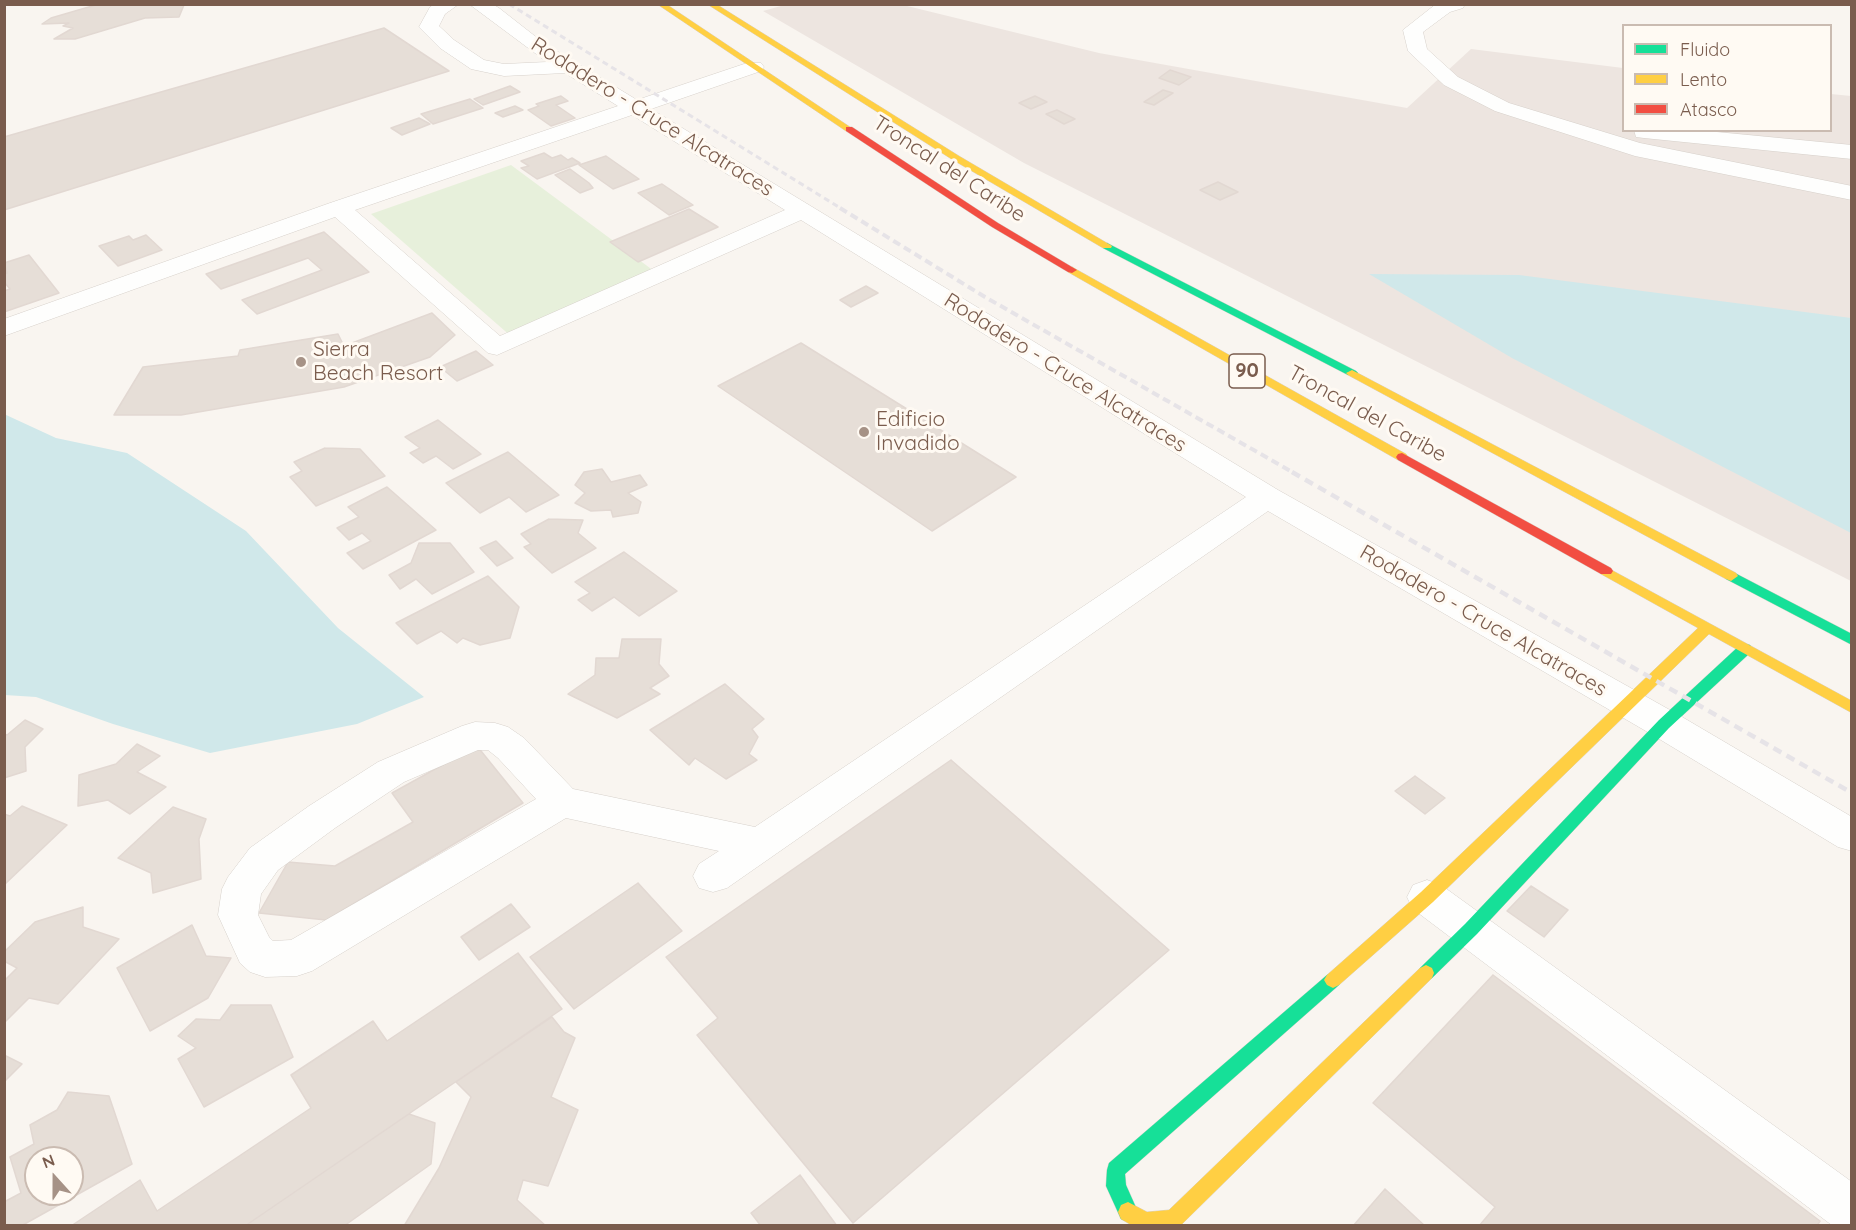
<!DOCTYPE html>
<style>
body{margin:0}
#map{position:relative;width:1856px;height:1230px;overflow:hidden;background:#f9f5f0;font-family:Quicksand,sans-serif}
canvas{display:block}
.frame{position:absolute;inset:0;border:6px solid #7a5c4d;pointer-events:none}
.legend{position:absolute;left:1622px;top:24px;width:210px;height:108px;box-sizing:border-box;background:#fffaf3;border:2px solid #cabbb1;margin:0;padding:8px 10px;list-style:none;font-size:18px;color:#7a5c4d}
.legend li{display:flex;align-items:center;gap:12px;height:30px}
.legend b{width:30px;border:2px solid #cabbb1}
.north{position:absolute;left:24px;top:1146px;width:60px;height:60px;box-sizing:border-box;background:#fffaf3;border:2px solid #cabbb1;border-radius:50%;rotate:339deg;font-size:16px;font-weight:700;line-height:24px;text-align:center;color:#7a5c4d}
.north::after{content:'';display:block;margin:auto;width:21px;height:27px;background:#a69286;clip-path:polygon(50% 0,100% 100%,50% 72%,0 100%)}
</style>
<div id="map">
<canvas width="1856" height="1230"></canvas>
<div class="frame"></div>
<ul class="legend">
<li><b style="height:8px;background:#16e098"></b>Fluido</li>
<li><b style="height:8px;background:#ffcf43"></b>Lento</li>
<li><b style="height:8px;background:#f24e42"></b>Atasco</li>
</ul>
<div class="north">N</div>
</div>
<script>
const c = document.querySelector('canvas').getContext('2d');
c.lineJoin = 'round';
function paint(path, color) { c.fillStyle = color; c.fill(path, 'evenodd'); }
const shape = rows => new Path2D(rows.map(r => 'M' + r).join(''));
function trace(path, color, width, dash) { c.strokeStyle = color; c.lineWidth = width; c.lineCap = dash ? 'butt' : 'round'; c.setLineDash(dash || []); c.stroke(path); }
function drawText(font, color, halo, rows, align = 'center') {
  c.font = font + ' Quicksand,sans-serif'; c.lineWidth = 6; c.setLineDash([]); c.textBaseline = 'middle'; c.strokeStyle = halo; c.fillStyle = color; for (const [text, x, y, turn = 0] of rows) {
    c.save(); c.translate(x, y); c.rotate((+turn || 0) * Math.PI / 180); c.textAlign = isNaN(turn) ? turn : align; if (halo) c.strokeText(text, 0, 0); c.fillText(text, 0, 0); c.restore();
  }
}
const industrial = shape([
 [788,4,903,5,1099,53,1407,108,1471,49,1623,68,1624,130,1830,130,1831,94,1851,96,1851,581,1024,163,763,11]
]);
const green = shape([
 [511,165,658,274,513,338,371,214]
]);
const water = shape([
 [1369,274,1519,275,1851,318,1851,533,1512,358],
 [4,414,56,438,127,453,246,531,338,628,424,697,357,724,210,753,113,724,36,697,5,695]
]);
const building = shape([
 [187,4,184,5,179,17,145,18,75,39,54,39,73,28,63,26,69,23,42,24,51,18,99,4,187,4],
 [384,28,449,71,4,210,4,137,384,28],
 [1170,70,1191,77,1179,85,1159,78,1170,70],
 [510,86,520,92,483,105,474,99,510,86],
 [1163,90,1173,93,1154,105,1144,102,1163,90],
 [561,96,568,101,556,105,575,118,551,126,528,110,539,106,536,104,561,96],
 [1035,96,1047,102,1031,109,1019,103,1035,96],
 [470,99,483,108,433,124,421,114,470,99],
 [515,106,523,110,503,117,495,113,515,106],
 [1057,110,1075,119,1064,124,1046,114,1057,110],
 [419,118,430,124,402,135,391,128,419,118],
 [544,153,552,158,561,155,568,160,572,158,580,163,537,179,521,168,529,166,521,161,544,153],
 [606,156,639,179,613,189,579,165,606,156],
 [570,169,589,183,593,188,580,193,555,175,570,169],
 [1218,182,1238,192,1220,200,1200,190,1218,182],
 [662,184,693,205,669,215,638,193,662,184],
 [689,209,718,227,638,262,610,242,689,209],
 [324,232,369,272,257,314,242,300,322,270,308,258,221,289,206,274,324,232],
 [146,235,162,250,118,266,99,246,129,236,133,240,146,235],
 [29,255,59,293,4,312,4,291,10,289,4,282,4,274,7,273,4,263,29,255],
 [866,286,878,293,851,307,840,300,866,286],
 [432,313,455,335,430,357,344,387,181,415,114,415,143,367,238,356,240,350,338,334,344,346,432,313],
 [801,343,1016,477,932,531,718,386,801,343],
 [476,351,493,365,457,381,440,367,476,351],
 [438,420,481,454,453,469,436,456,423,463,410,453,420,448,405,437,438,420],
 [325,448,360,449,385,476,316,506,290,477,302,471,294,462,325,448],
 [508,452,559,495,526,512,509,497,480,513,446,483,508,452],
 [602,469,611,482,640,475,647,485,628,493,641,502,638,513,613,517,611,510,591,511,575,503,585,493,575,485,584,472,602,469],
 [387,487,436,530,363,569,347,553,371,541,362,533,349,540,337,528,359,517,348,507,387,487],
 [549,519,583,520,578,533,596,548,552,573,524,547,531,544,521,534,549,519],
 [496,541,513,558,497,566,480,548,496,541],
 [419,543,450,543,474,572,432,594,416,579,400,589,389,575,411,563,419,543],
 [624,552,677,591,639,616,614,597,592,611,578,600,590,593,575,582,624,552],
 [488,576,519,607,510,638,480,645,463,638,457,643,441,631,417,644,396,623,488,576],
 [622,639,661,639,659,664,669,676,650,688,660,694,617,718,568,694,595,675,596,658,619,658,622,639],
 [725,684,764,719,752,729,758,737,749,754,757,760,726,779,695,758,689,765,650,730,725,684],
 [25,720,43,729,25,747,26,771,4,778,4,734,7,735,25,720],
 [137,744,160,756,137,772,166,787,130,814,108,800,78,806,79,775,116,764,137,744],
 [477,746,523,803,326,920,259,913,288,862,335,866,413,822,392,793,477,746],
 [951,760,1169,950,853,1223,697,1035,718,1018,666,957,951,760],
 [1415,776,1445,798,1425,814,1395,791,1415,776],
 [22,806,67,825,4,885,4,814,10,816,22,806],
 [173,807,206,819,199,839,201,879,153,893,151,873,118,858,173,807],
 [638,883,682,931,574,1009,530,957,638,883],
 [1531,886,1568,910,1544,937,1507,911,1531,886],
 [511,904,530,927,479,960,461,937,511,904],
 [83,907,83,927,119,939,58,1004,29,998,6,1021,4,1020,4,981,17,968,4,961,4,952,35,922,83,907],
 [192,925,206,956,231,958,208,998,150,1031,117,968,192,925],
 [518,953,562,1009,245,1226,71,1226,140,1180,157,1211,311,1108,291,1075,373,1021,387,1041,518,953],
 [1493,975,1820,1221,1817,1226,1479,1226,1495,1207,1373,1103,1493,975],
 [231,1005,271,1005,293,1057,204,1107,178,1059,196,1048,178,1036,196,1019,220,1020,231,1005],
 [552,1017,564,1032,575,1038,551,1097,578,1110,548,1186,523,1180,517,1200,546,1226,404,1226,439,1168,471,1097,456,1082,552,1017],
 [4,1055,22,1064,4,1082,4,1055],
 [68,1092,109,1096,132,1164,21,1226,4,1226,4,1202,21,1193,10,1157,34,1144,30,1125,57,1110,68,1092],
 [36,1158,72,1158,72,1194,36,1194,36,1158],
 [409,1114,435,1123,431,1164,344,1226,245,1226,409,1114],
 [800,1175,837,1226,761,1226,751,1213,800,1175],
 [1385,1189,1425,1226,1353,1226,1385,1189]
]);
const street = shape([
 [435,4,459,4,445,14,439,26,454,40,484,60,504,64,547,62,469,4,492,4,499,8,545,44,637,100,747,63,761,63,764,67,761,71,651,109,1278,490,1677,714,1852,817,1852,851,1838,847,1651,734,1268,511,727,888,713,892,699,888,693,876,699,864,719,851,566,818,312,971,297,976,265,977,250,972,240,963,218,915,222,889,228,877,250,848,309,806,378,762,462,726,475,722,495,723,508,727,524,738,573,789,755,827,1246,497,801,220,497,355,488,353,335,217,4,336,4,319,330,203,618,106,565,73,504,76,471,69,440,48,419,27,430,7,435,4],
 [632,115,785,210,500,336,355,210,632,115],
 [478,750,488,750,498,758,536,799,291,940,273,941,269,937,258,915,261,894,278,870,335,828,404,782,478,750],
 [1436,4,1465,4,1463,8,1450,12,1423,32,1427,49,1458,77,1509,103,1640,143,1852,186,1852,200,1635,156,1495,111,1444,85,1408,51,1403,30,1436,4],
 [1634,130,1696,130,1852,145,1852,159,1644,138,1636,137,1634,130],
 [1427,880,1441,885,1852,1182,1852,1226,1833,1226,1413,909,1407,897,1413,885,1427,880]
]);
const fast = shape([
 [1107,243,1356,371,1358,373,1356,375,1348,375,1103,248,1103,244,1107,243],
 [1731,571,1852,634,1852,645,1726,579,1724,576,1731,571],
 [1745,644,1750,645,1752,649,1750,653,1669,728,1477,934,1432,978,1426,981,1420,978,1418,973,1420,968,1465,924,1659,720,1740,645,1745,644],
 [1333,972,1339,975,1342,980,1339,985,1125,1174,1126,1185,1138,1212,1135,1219,1128,1222,1121,1219,1106,1186,1107,1170,1109,1163,1327,975,1333,972]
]);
const slow = shape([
 [657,4,666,4,853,129,846,131,657,4],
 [707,4,716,4,959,156,1112,246,1111,248,1103,248,953,160,707,4],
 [1072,267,1406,454,1408,457,1406,460,1398,460,1068,272,1068,268,1072,267],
 [1352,370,1736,573,1738,576,1731,581,1726,579,1348,375,1346,373,1352,370],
 [1606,567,1852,701,1852,713,1709,634,1433,902,1339,985,1333,988,1327,985,1324,980,1327,975,1421,892,1698,628,1601,574,1599,571,1601,568,1606,567],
 [1426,965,1432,968,1434,973,1432,978,1180,1226,1133,1226,1121,1219,1118,1212,1121,1205,1128,1202,1147,1212,1169,1210,1420,968,1426,965]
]);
const jam = shape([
 [846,127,852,127,998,223,1077,270,1072,273,1068,272,992,227,846,131,846,127],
 [1402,453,1611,568,1613,571,1611,574,1601,574,1398,460,1396,457,1398,454,1402,453]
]);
const railFar2 = shape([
 [509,4,842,209]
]);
const railFar1 = shape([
 [840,208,985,297,1294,473]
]);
const rail = shape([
 [1292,472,1852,793]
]);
const markers = [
 [301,362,6,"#a69286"],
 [864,432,6,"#a69286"]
];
const shields = [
 [1247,371,36]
];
const shieldNames = [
 ["90",1247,371]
];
const streetNames = [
 ["Rodadero - Cruce Alcatraces",652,117,32],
 ["Troncal del Caribe",949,169,33],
 ["Rodadero - Cruce Alcatraces",1065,373,32],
 ["Troncal del Caribe",1367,414,29],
 ["Rodadero - Cruce Alcatraces",1483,621,30]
];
const poiNames = [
 ["Sierra",313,350],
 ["Beach Resort",313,374],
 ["Edificio",876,420],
 ["Invadido",876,444]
];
paint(industrial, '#ede5e0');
paint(green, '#e7f0db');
paint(water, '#d0e8ea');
paint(building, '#e6ded7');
trace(building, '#e2d8d2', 1.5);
trace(street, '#d7d1cb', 1);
trace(fast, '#d9d2cb', 1);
trace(slow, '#d9d2cb', 1);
trace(jam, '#d9d2cb', 1);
paint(street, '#fefefd');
paint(fast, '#16e098');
paint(slow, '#ffcf43');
paint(jam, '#f24e42');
trace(railFar2, '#e6e3e7', 3, [6, 4]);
trace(railFar1, '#e6e3e7', 4, [8, 4.5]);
trace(rail, '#e6e3e7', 4.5, [9, 6]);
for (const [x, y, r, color] of markers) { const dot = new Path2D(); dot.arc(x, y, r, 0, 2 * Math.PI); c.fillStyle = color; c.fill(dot); trace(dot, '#fffaf3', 2); }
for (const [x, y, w] of shields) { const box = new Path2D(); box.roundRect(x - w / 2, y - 17, w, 34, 4.5); c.fillStyle = '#fffaf3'; c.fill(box); trace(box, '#7a5c4d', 1.5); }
drawText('bold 20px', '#7a5c4d', null, shieldNames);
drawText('21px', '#7a5c4d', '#fffaf3', streetNames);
drawText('21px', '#7a5c4d', '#fffaf3', poiNames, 'left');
</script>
